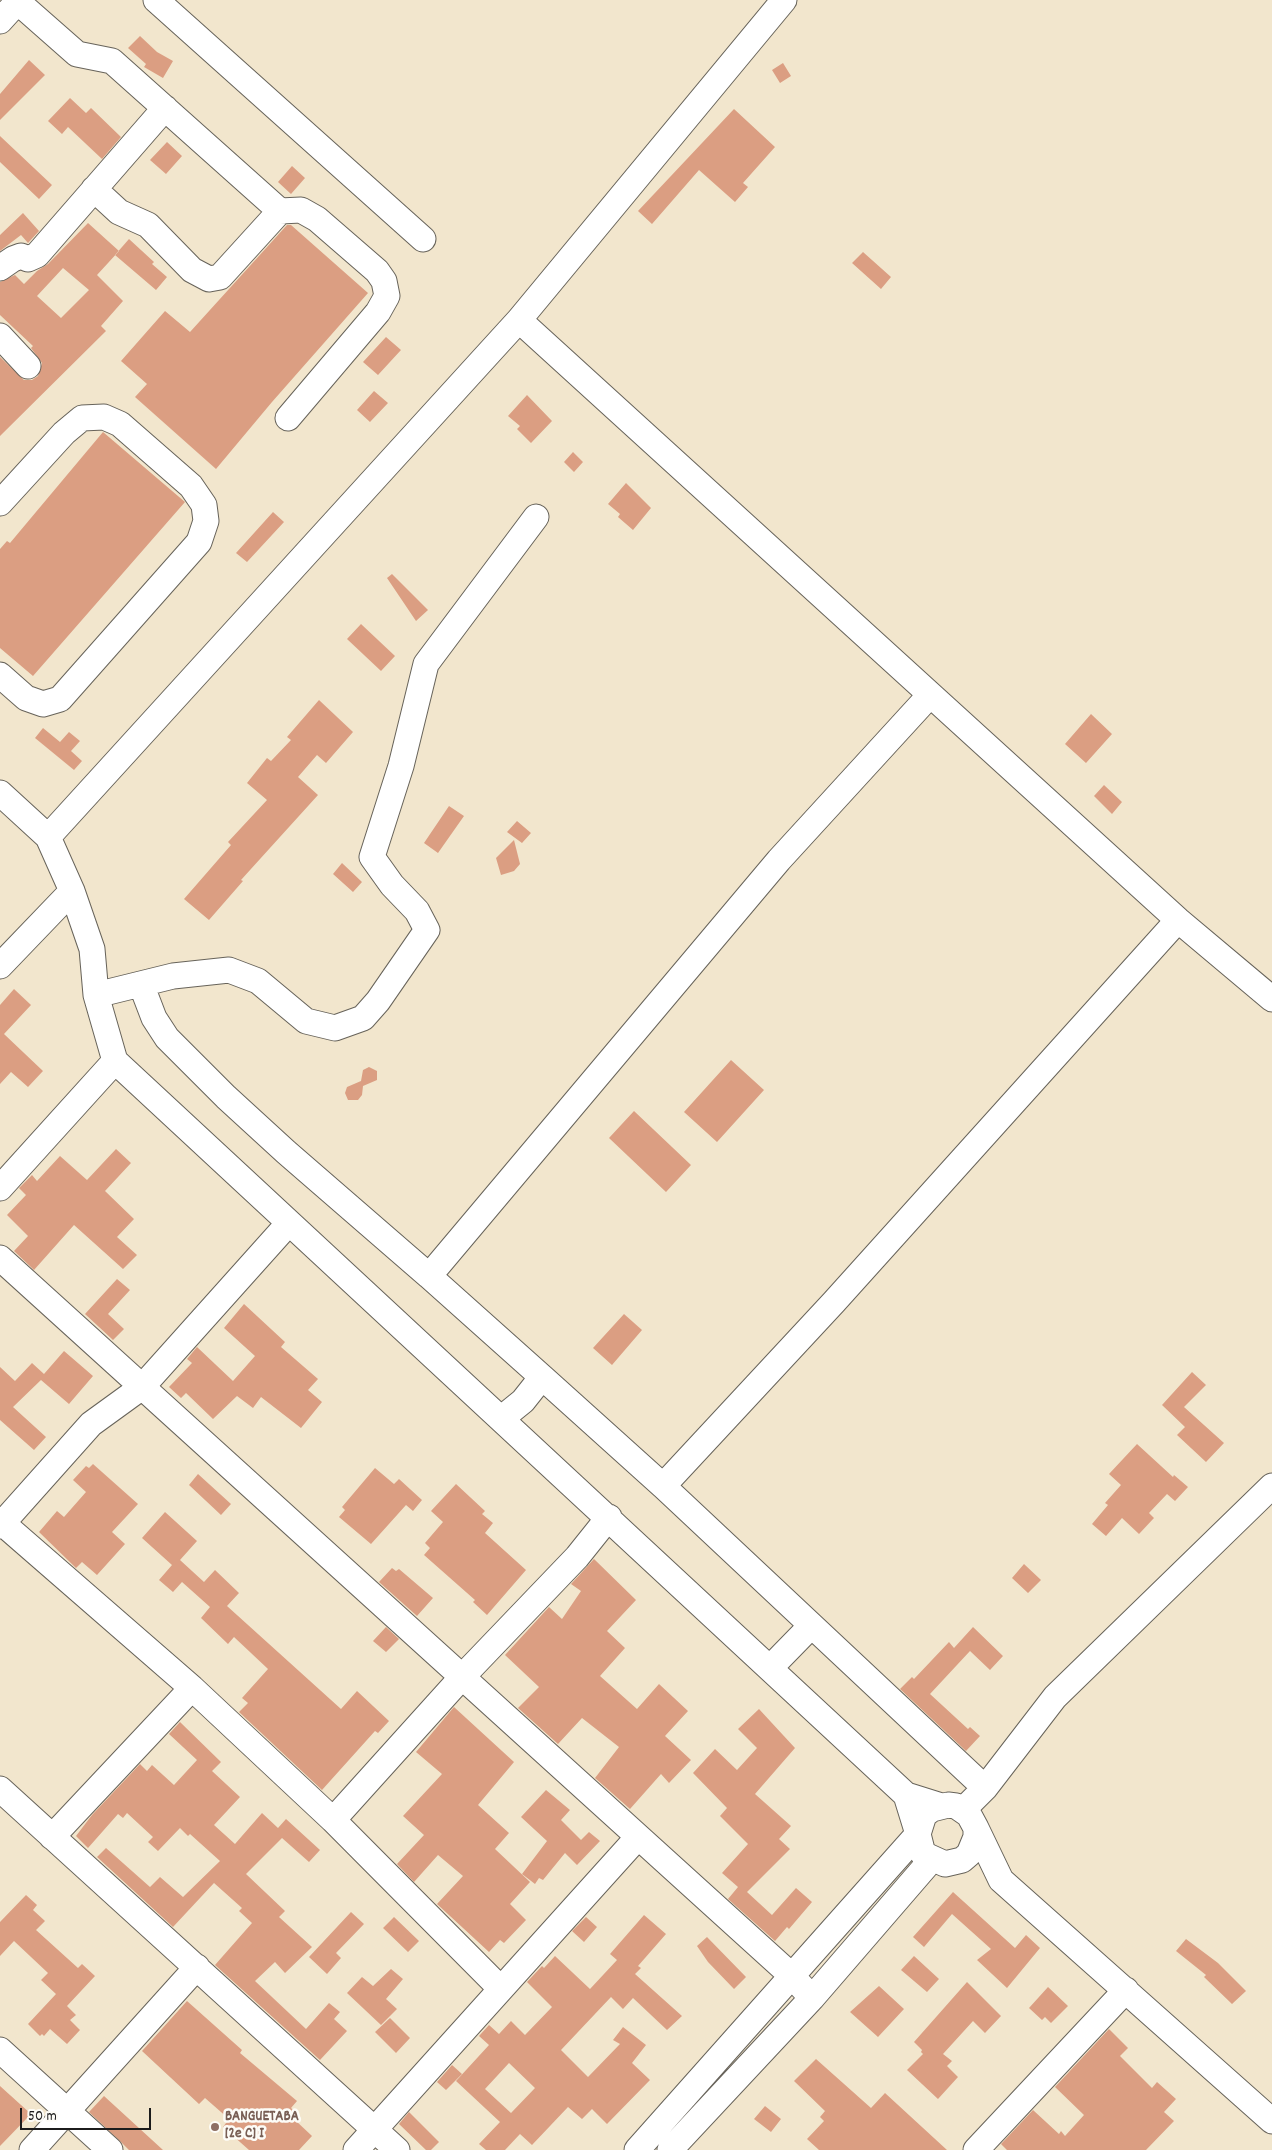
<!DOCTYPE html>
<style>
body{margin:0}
#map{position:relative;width:1272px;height:2150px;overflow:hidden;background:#f2e6cd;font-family:Dekko,sans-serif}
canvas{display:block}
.scale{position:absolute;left:20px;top:2108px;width:131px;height:22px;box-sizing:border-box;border:2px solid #1c1c1c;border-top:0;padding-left:6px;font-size:15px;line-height:18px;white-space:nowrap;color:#1c1c1c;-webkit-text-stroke:4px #fdfcf7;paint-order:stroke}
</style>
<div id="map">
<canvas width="1272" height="2150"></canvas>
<div class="scale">50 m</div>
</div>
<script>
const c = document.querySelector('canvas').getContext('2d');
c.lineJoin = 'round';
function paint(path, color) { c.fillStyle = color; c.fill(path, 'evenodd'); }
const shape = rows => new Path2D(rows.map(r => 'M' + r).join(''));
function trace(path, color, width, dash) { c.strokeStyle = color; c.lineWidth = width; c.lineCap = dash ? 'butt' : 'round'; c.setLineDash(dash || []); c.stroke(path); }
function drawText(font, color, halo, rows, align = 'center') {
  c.font = font + ' Dekko,sans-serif'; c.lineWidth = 5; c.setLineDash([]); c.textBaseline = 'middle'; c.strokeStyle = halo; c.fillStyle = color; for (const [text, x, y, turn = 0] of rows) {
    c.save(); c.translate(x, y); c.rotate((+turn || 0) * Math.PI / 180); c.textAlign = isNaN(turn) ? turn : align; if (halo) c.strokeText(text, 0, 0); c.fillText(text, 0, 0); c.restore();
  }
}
const building = shape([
 [140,36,157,52,173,61,163,78,144,67,146,64,128,48],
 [29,60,45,75,0,120,0,94],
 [783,63,791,76,780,83,772,70],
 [70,98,86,113,91,108,121,137,102,159,68,127,62,134,48,121],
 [734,109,775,147,743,183,748,187,735,202,699,170,652,224,638,211],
 [0,136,52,185,39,199,0,162],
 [167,142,182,156,166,174,150,160],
 [292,166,305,178,291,194,278,182],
 [23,213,39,231,28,243,21,235,0,251,0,235],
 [88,223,119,251,97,275,123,301,101,326,106,331,0,436,0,357,24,380,32,380,38,376,42,363,31,348,33,346,0,315,0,282,15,275,24,284,37,271,48,264],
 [63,268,89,290,61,318,37,296],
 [287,225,291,225,368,293,272,402,216,469,135,397,147,384,121,361,165,311,190,332],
 [129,239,154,262,152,264,167,277,156,290,115,255],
 [863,252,891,277,881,289,852,263],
 [386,337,401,350,378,375,363,362],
 [374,391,388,403,370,422,357,410],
 [527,395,552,421,531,443,517,429,520,426,508,416],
 [103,432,185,502,33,676,0,648,0,549,7,541,10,543],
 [573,452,583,462,574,472,564,462],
 [626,483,651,508,633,530,618,517,620,514,608,504],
 [273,512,284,522,247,562,236,553],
 [392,574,428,610,416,621,387,578],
 [361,624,395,656,381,671,347,639],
 [319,700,353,732,326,763,317,755,298,777,318,795,241,880,243,881,209,920,184,899,231,845,228,842,267,800,247,783,267,758,271,761,291,740,287,737],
 [1091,714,1112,734,1086,763,1065,744],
 [43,728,60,742,69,732,80,741,71,751,82,761,74,770,35,738],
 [1104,785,1122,802,1112,814,1094,796],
 [449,806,464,816,438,853,424,843],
 [517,821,531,833,522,843,507,832],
 [514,840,520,864,514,871,501,875,496,858],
 [342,863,362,882,353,892,333,874],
 [14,989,31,1005,4,1034,43,1071,28,1087,11,1072,0,1084,0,1005],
 [731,1060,764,1090,717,1142,684,1112],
 [369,1067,377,1071,377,1080,363,1086,362,1095,358,1100,348,1100,345,1093,347,1087,361,1081,363,1070],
 [634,1111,691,1165,666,1192,609,1138],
 [116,1149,131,1163,105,1191,134,1219,117,1237,137,1255,123,1269,74,1225,34,1270,14,1251,28,1236,7,1215,26,1195,19,1188,32,1175,37,1181,60,1156,87,1180],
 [117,1279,130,1290,108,1314,124,1329,113,1340,85,1314],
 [244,1304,285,1342,281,1347,318,1379,308,1390,322,1402,301,1428,261,1397,253,1408,237,1396,213,1419,186,1393,181,1398,169,1387,192,1363,187,1359,197,1347,233,1381,255,1356,224,1328],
 [624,1314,642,1330,612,1365,593,1348],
 [64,1351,93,1376,69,1404,41,1380,13,1407,46,1437,34,1450,0,1420,0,1367,15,1381,32,1363,44,1374],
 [1192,1372,1206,1385,1184,1407,1224,1443,1206,1462,1177,1435,1185,1427,1162,1405],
 [1137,1444,1173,1477,1174,1475,1188,1487,1175,1501,1167,1494,1149,1513,1154,1518,1139,1534,1122,1518,1106,1536,1092,1524,1108,1505,1105,1503,1121,1485,1109,1474],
 [93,1464,138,1504,112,1532,125,1544,97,1575,82,1562,76,1568,39,1532,57,1511,64,1517,86,1492,73,1480,86,1466,89,1468],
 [375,1468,394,1484,399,1479,422,1500,413,1511,406,1505,371,1544,339,1517,345,1510,342,1507],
 [198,1474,231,1504,221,1515,189,1485],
 [456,1484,485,1511,482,1514,493,1523,485,1533,526,1570,487,1615,473,1602,475,1600,424,1555,430,1548,425,1543,443,1522,431,1511],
 [165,1512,197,1541,180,1560,204,1582,215,1570,239,1593,227,1606,341,1709,357,1691,389,1721,378,1733,375,1731,322,1790,239,1712,248,1703,242,1698,268,1669,234,1637,228,1644,201,1618,210,1607,182,1582,173,1592,159,1580,172,1565,142,1538],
 [594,1559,636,1600,607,1631,625,1648,600,1676,637,1709,659,1684,688,1711,665,1736,691,1760,669,1783,661,1774,630,1809,595,1778,619,1747,582,1718,558,1744,518,1708,539,1687,505,1655,549,1607,562,1619,581,1591,571,1584],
 [1024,1564,1041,1580,1028,1593,1012,1578],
 [392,1568,396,1571,399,1569,433,1598,417,1616,379,1582],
 [386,1627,399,1639,386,1652,373,1641],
 [973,1627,1003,1656,990,1670,970,1651,930,1694,968,1729,970,1727,980,1736,966,1751,900,1689,912,1677,914,1679,949,1642,954,1648],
 [454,1707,514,1762,478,1805,509,1833,495,1849,530,1882,510,1904,526,1920,504,1943,500,1940,489,1952,437,1904,463,1876,438,1855,414,1882,397,1864,424,1835,403,1816,442,1774,416,1752],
 [759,1709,795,1748,755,1794,791,1826,779,1839,790,1849,747,1892,772,1915,796,1888,812,1902,789,1929,787,1927,775,1941,728,1899,738,1887,722,1873,748,1844,720,1816,727,1808,693,1773,715,1749,737,1770,757,1748,738,1729],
 [180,1722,221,1762,212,1771,240,1797,214,1825,235,1844,262,1813,278,1828,286,1819,320,1850,309,1862,282,1838,246,1874,285,1911,279,1917,312,1947,285,1973,275,1962,255,1981,306,2029,329,2003,340,2012,334,2019,347,2031,320,2060,215,1965,252,1923,239,1911,242,1908,214,1883,173,1927,97,1857,106,1848,150,1887,160,1877,183,1897,220,1861,190,1834,188,1836,180,1828,158,1851,148,1842,153,1837,127,1813,123,1818,118,1814,88,1848,76,1836,92,1815,140,1764,147,1771,152,1765,174,1785,197,1760,169,1734],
 [546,1790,570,1810,561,1820,581,1840,589,1832,600,1841,577,1865,565,1853,543,1880,539,1878,535,1884,522,1874,547,1841,521,1817],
 [953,1892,1015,1948,1026,1935,1040,1948,1007,1988,977,1960,991,1949,952,1914,924,1947,913,1937],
 [26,1895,37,1905,33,1910,45,1921,36,1930,78,1968,82,1964,95,1976,67,2006,76,2015,70,2020,80,2030,67,2044,50,2029,44,2036,42,2034,40,2036,28,2024,56,1994,41,1980,48,1973,14,1941,0,1956,0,1922],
 [351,1912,364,1924,336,1953,341,1958,327,1974,309,1957],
 [644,1915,666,1934,638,1966,641,1968,635,1974,682,2016,667,2030,633,1998,623,2009,611,1997,561,2050,588,2077,620,2044,613,2040,623,2027,646,2045,632,2063,650,2080,607,2124,592,2109,582,2119,568,2107,532,2145,520,2134,505,2150,486,2150,479,2144,500,2122,456,2081,489,2045,479,2036,489,2025,499,2034,511,2021,525,2035,552,2007,527,1982,542,1966,544,1968,555,1956,590,1989,617,1960,610,1954],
 [509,2063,535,2088,511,2113,485,2089],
 [394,1917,419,1941,408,1952,383,1928],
 [586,1917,597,1927,584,1942,572,1931],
 [707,1937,746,1977,734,1989,708,1962,697,1946],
 [1186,1939,1218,1963,1246,1991,1232,2004,1204,1977,1206,1975,1176,1951],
 [914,1956,939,1979,927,1992,901,1970],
 [391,1969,403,1979,386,1999,397,2009,381,2025,347,1993,362,1977,373,1986],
 [967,1982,1001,2016,985,2033,973,2021,943,2054,952,2061,947,2066,958,2077,938,2099,907,2070,923,2054,921,2052,922,2050,914,2042],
 [879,1986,904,2009,878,2037,850,2012],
 [1048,1987,1068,2006,1051,2023,1045,2017,1042,2020,1029,2008],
 [187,2001,242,2050,240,2053,297,2101,291,2108,299,2115,295,2120,312,2136,299,2150,249,2150,223,2127,229,2119,205,2098,199,2104,142,2051],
 [390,2018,410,2038,396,2053,375,2032],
 [1109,2029,1128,2048,1120,2056,1152,2088,1157,2082,1176,2099,1164,2112,1174,2121,1146,2150,1007,2150,1001,2144,1033,2110,1059,2134,1061,2131,1065,2136,1084,2115,1055,2087],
 [816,2059,871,2108,885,2093,947,2150,819,2150,807,2139,824,2121,820,2117,825,2111,794,2081],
 [452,2065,462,2074,446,2090,437,2082],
 [0,2086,31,2114,0,2146],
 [104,2096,163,2150,129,2150,123,2144,89,2112],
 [765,2106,781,2119,771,2132,754,2119],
 [409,2112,439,2142,431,2150,426,2150,399,2124]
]);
const minor = shape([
 [156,0,423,239],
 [18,2,77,54,112,61,280,211,301,210,317,219,377,271,384,281,387,296,378,312,288,418],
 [0,21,19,0],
 [94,189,119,212,148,225,192,270,209,279,220,277,280,211],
 [0,268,13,259,21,256,28,259,37,255,165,108],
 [519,320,1178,920,1272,999],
 [0,336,28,366],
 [0,503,64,433,82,418,104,417,120,424,191,486,204,505,206,521,199,542,60,699,43,704,26,698,0,675],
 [0,793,48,837,72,891,92,949,96,995,115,1061,906,1795,941,1806],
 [48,837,519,320,784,0],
 [0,966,72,891],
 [141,984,154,1018,167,1038,226,1097,286,1152,429,1276],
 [96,995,173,976,229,970,258,981,306,1021,335,1028,363,1018,378,1001,427,930,417,911,392,885,372,857,401,766,426,664,536,517],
 [0,1188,115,1061],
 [0,1258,792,1976,812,1998],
 [542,1377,663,1486,834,1302,1178,920],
 [502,1418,523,1401,542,1377,429,1276,779,860,930,695],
 [663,1486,985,1788],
 [0,1521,192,1688,333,1820,500,1988],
 [0,1526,91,1424,142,1387,288,1224],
 [770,1668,810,1627],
 [0,1789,397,2150],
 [948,1805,956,1806,969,1815,976,1828,976,1837,969,1854,962,1860,945,1864,923,1854,918,1834,924,1815,932,1809,948,1805],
 [963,1810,985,1788,1055,1697,1272,1486],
 [333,1820,462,1677,577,1557,609,1517],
 [976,1828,1001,1880,1272,2121],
 [52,1837,192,1688],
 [0,2050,110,2150],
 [32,2150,197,1967],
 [356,2150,638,1837],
 [637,2150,918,1834,906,1795],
 [670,2150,812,1998,932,1859],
 [976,2150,1126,1990]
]);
const markers = [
 [215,2127,5,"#8d6e63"]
];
const educationNames = [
 ["BANGUETABA",225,2118],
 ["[2e C] I",225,2135]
];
paint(building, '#db9e82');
trace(minor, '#67635a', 27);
trace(minor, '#fff', 25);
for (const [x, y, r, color] of markers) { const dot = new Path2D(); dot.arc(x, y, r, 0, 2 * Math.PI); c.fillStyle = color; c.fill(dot); trace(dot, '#fdfcf7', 2); }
drawText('bold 15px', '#785e54', '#fdfcf7', educationNames, 'left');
</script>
